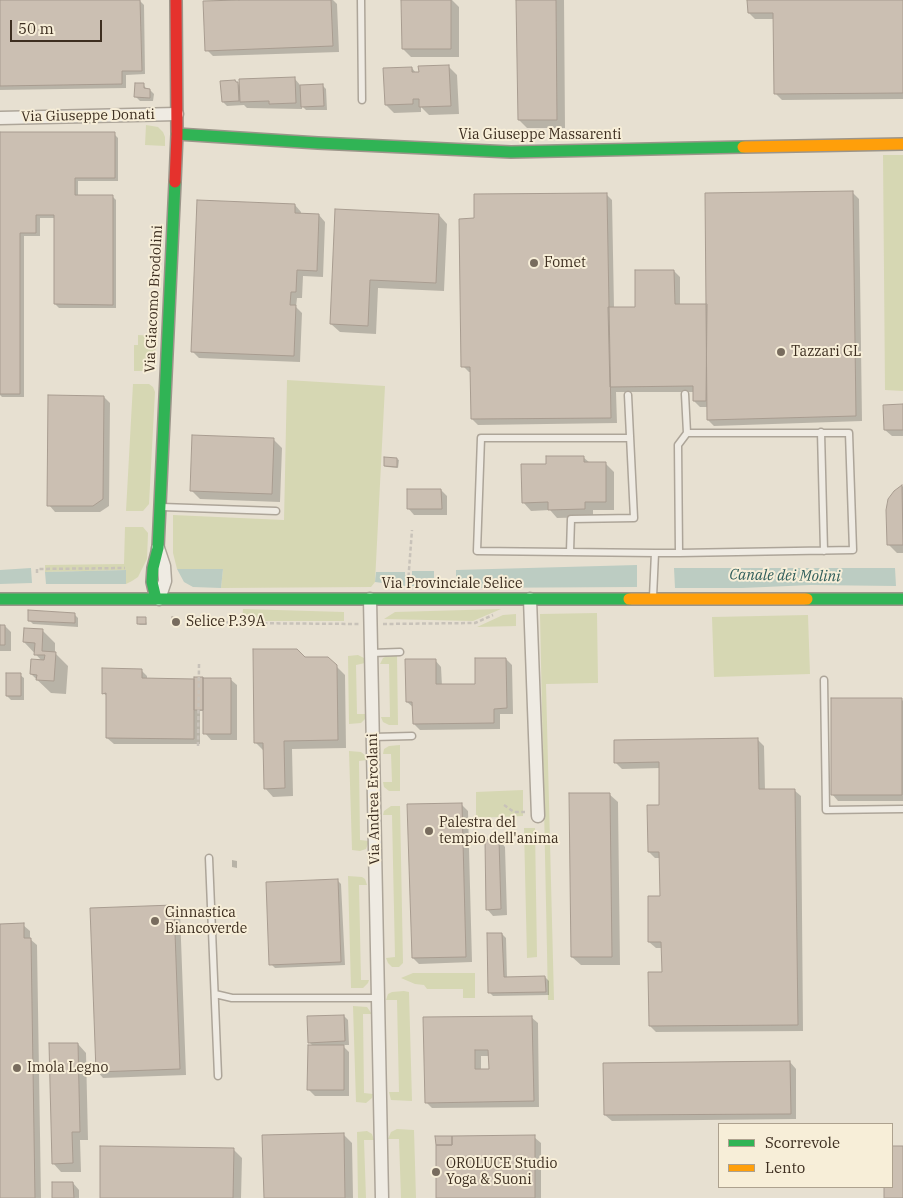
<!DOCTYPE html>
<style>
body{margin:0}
#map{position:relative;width:903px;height:1198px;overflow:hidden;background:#e7e0d1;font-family:"IBM Plex Serif",serif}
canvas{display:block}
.legend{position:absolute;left:718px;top:1123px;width:175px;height:65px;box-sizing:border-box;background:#f7eed8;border:1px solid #ada18e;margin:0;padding:6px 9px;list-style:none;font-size:15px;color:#3d2e20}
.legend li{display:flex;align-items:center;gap:10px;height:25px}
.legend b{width:25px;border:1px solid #ada18e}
.scale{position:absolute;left:10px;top:20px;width:92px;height:22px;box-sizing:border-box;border:2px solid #3d2e20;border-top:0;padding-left:6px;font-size:15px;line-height:18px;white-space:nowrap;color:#3d2e20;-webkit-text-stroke:4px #f7eed8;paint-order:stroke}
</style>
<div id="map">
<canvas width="903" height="1198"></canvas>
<ul class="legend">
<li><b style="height:6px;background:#30b455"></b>Scorrevole</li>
<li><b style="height:6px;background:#ff9f0a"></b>Lento</li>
</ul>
<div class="scale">50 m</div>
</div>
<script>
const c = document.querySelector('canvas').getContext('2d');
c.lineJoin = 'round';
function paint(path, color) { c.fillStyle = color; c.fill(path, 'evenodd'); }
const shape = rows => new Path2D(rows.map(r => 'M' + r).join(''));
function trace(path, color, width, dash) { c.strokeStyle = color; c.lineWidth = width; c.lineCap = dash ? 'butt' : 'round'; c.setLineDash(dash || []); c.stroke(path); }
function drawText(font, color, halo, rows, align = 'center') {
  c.font = font + ' "IBM Plex Serif",serif'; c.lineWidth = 4; c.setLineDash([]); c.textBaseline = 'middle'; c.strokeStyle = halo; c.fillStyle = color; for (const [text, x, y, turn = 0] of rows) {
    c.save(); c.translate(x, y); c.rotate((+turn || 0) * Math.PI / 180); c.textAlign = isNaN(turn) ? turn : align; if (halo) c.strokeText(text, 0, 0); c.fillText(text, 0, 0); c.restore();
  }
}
const green = shape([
 [146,125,158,127,163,132,165,137,165,146,145,145],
 [883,155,903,155,903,391,885,390],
 [138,335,156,336,155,365,150,371,134,371,134,345,138,345],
 [287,380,385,386,375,582,371,587,221,588,223,569,177,569,173,553,173,515,284,520],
 [133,384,149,384,153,387,155,392,149,504,143,511,126,511],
 [125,527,143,527,148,533,147,559,138,577,132,581,126,584,125,570,45,572,45,565,124,564],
 [243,609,344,612,344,621,242,621],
 [501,609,473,621,384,619,395,612],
 [597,613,598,683,546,684,554,1000,548,1000,540,614],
 [516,614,516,626,477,627,503,615],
 [808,615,810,674,714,677,712,617],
 [358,655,364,658,365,663,356,665,357,714,366,714,365,719,361,723,349,724,348,656],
 [389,655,397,655,398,725,389,725,383,722,381,717,390,717,389,664,380,664,383,658],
 [400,745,400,791,389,791,384,787,383,782,392,782,391,754,383,754,384,749,389,746],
 [349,751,361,752,366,756,367,760,359,761,360,840,369,841,366,849,360,851,352,850],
 [523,790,523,816,476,818,476,792],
 [391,806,400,806,403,963,399,967,392,967,388,963,386,958,395,957,392,815,383,815,384,811],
 [524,828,535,828,537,957,527,958],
 [348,876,362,877,365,879,367,885,359,885,361,980,369,980,368,983,363,988,351,988],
 [413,973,475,973,475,998,463,998,463,989,427,989,424,985,415,984,401,978],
 [404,991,409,992,412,1101,391,1100,389,1092,399,1092,397,1000,386,1000,388,994,392,992],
 [353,1006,367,1007,372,1014,363,1014,364,1093,373,1094,372,1098,366,1103,356,1102],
 [397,1129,414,1130,416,1198,401,1198,399,1139,388,1139,391,1132],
 [367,1131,372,1134,374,1140,364,1140,366,1198,358,1198,357,1132]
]);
const water = shape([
 [637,565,637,587,456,588,456,570],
 [31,568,32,583,0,584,0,570],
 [674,568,895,568,896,586,811,585,742,588,675,588],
 [177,569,223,569,221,588,193,587,184,582],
 [126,570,126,584,46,584,45,572],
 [412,571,434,571,434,589,412,586],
 [376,572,405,572,405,586,375,582]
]);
const shadow = shape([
 [0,0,140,1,144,5,145,74,126,75,126,88,0,90],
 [272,0,333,0,337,4,339,52,213,56,207,50],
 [403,0,452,0,459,7,459,57,411,57,403,49],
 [518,0,564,0,565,128,527,128,519,120],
 [749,0,903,0,903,99,782,100,776,94,775,19,755,19,749,13],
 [449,67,457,75,459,114,429,115,421,107,421,112,394,113,386,105,412,68,416,73],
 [294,78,301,86,322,85,326,89,327,110,306,110,302,106,302,109,247,108,244,105,227,106,223,102,237,83,240,86],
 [143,84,147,90,150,90,154,94,153,101,140,101,136,97],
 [0,133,114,134,118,138,118,181,78,181,78,196,112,196,116,200,116,308,59,308,55,304,55,218,40,218,40,236,24,236,24,397,2,397,0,395],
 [853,193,859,199,862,421,714,426,708,420,708,407,700,407,694,401,694,392,616,392,617,423,478,425,472,419,471,372,469,372,463,366,475,220,606,194,612,200,614,308,636,308,674,271,680,277,680,305,708,305],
 [295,205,301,212,301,215,319,215,325,222,323,277,303,276,302,298,297,298,296,307,302,313,300,362,199,358,192,351],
 [337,210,439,215,447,224,444,291,378,288,376,334,340,332,331,324],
 [104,397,110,403,109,506,100,512,55,512,49,505],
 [903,405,903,436,892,436,885,430],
 [273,439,282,448,280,502,200,499,191,490],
 [583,457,590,463,605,463,614,472,614,510,593,510,593,517,557,518,550,510,531,511,523,502,547,465],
 [397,459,399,460,398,468,387,467,385,466],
 [903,486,903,553,897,553,888,544,895,492],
 [441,490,447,496,447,515,414,515,408,508],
 [74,614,78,618,78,627,33,624,29,620],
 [145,618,147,625,140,625,138,624],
 [0,626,5,626,11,632,11,651,0,651],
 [42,630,55,643,55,653,68,666,66,694,51,693,31,674,42,661,24,642],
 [305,658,328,658,345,675,346,748,292,749,293,796,273,797,265,788,264,751,255,742],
 [506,659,512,665,513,714,500,714,500,729,420,730,414,724,414,708,407,702,435,660,441,667,442,686,476,685],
 [141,670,147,676,147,680,230,679,237,685,237,740,211,740,205,733,205,711,200,711,200,744,114,744,107,738,108,697,103,693],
 [20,675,24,678,24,700,11,700,7,696],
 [901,699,903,701,903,801,838,801,832,794],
 [758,740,764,746,765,790,794,790,801,796,803,1031,656,1032,650,1026,663,973,663,948,656,948,649,942,661,897,661,858,655,858,649,852,661,806,660,768,622,769,615,762],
 [609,794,618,802,620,965,581,965,572,957],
 [461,804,468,811,472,962,419,964,413,958],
 [499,840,505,847,507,915,493,916,487,909],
 [232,860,237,861,237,868,232,867],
 [337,880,341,884,345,965,275,968,271,964],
 [174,907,180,913,186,1075,103,1078,97,1071],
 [0,925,23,925,30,931,30,939,37,945,41,1198,0,1198],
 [502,934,506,938,507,978,545,977,549,981,549,995,493,996,489,992],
 [344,1016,348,1020,349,1045,342,1045,349,1052,349,1096,315,1096,309,1090,313,1046,309,1042],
 [531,1017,538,1023,539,1107,432,1108,426,1102,424,1019],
 [481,1056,490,1056,490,1070,481,1070],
 [78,1044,86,1053,88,1140,80,1140,81,1172,61,1172,53,1163],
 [790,1062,796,1069,796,1119,612,1121,605,1115],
 [343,1134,352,1143,353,1198,265,1198],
 [534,1137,541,1143,541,1198,437,1198],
 [233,1149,242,1158,241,1198,101,1198],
 [73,1183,79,1190,79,1198,53,1198]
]);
const stream = shape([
 [401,577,416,577]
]);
const building = shape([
 [0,0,140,0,142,71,122,71,122,84,0,86,0,0],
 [239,0,331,0,333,46,205,51,203,1,239,0],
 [401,0,451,0,451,49,402,49,401,0],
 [516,0,556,0,557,120,518,120,516,0],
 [747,0,903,0,903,93,774,94,773,13,748,13,747,0],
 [449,65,451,106,419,107,419,99,413,99,413,104,385,105,383,68,412,67,412,72,419,72,418,66,449,65],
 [295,77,296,103,269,104,269,101,240,102,239,79,295,77],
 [235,80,236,82,238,82,239,101,222,102,220,81,235,80],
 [135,83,144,83,144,88,150,89,150,98,134,97,135,83],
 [323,84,324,106,301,107,300,85,323,84],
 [0,132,115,132,115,178,75,178,75,195,113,195,113,305,54,304,54,215,36,215,36,233,20,233,20,394,0,394,0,132],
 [853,191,856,416,707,420,705,193,853,191],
 [607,193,611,418,471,419,470,367,461,367,459,219,474,218,474,194,607,193],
 [197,200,295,204,295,213,319,214,317,271,297,270,296,292,291,292,290,305,296,305,294,356,191,352,197,200],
 [335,209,439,214,436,283,370,280,368,326,330,324,335,209],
 [635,270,674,270,675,304,707,304,706,401,693,401,693,386,610,387,608,307,635,307,635,270],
 [48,395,104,396,103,499,93,506,47,506,48,395],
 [903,404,903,430,884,430,883,405,903,404],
 [192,435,274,438,272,494,190,491,192,435],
 [546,456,584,456,584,462,606,462,606,502,585,502,585,509,548,510,548,502,522,503,521,464,546,464,546,456],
 [384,457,397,458,397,467,384,466,384,457],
 [902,485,903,545,887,545,886,510,888,499,894,491,902,485],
 [407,489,441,489,442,509,407,509,407,489],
 [28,610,75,613,75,623,28,621,28,610],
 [137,617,146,617,146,624,137,624,137,617],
 [172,617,180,618,180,626,172,626,172,617],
 [0,625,5,625,5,645,0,645,0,625],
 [24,628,43,629,42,651,56,652,54,681,36,680,37,675,30,674,31,659,44,660,45,655,34,655,35,643,23,642,24,628],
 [253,649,297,649,305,657,328,657,337,665,338,740,284,741,285,788,264,789,263,743,254,743,253,649],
 [475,658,506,658,507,708,494,709,494,723,413,724,412,702,406,702,405,659,436,659,436,684,475,684,475,658],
 [102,668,142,669,142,678,194,679,194,739,106,738,106,693,102,694,102,668],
 [6,673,21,673,21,696,6,696,6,673],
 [194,677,203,677,203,710,194,710,194,677],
 [203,678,231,678,231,734,203,734,203,678],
 [831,698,902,698,902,795,831,795,831,698],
 [758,738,759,789,795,789,798,1025,649,1026,648,972,662,972,661,942,648,942,648,896,660,896,659,852,648,852,647,805,659,805,659,762,614,763,614,740,758,738],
 [569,793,610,793,612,957,571,957,569,793],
 [462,803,466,957,412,958,407,804,462,803],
 [499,839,501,909,486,910,485,840,499,839],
 [338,879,341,962,269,965,266,882,338,879],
 [174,905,180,1069,96,1072,90,908,174,905],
 [24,923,24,938,31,938,35,1198,0,1198,0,924,24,923],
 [487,933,502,933,504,977,545,976,546,992,488,993,487,933],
 [344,1015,345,1041,308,1043,307,1016,344,1015],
 [532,1016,534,1101,425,1103,423,1017,532,1016],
 [475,1050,488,1050,489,1069,475,1069,475,1050],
 [49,1043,78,1043,80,1132,72,1132,73,1163,52,1164,49,1043],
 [308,1045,344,1045,344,1090,307,1090,308,1045],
 [790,1061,791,1114,604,1115,603,1063,790,1061],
 [344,1133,345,1198,264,1198,262,1135,344,1133],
 [535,1135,535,1198,436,1198,436,1145,452,1145,452,1136,535,1135],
 [435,1136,452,1136,452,1145,436,1145,435,1136],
 [100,1146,234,1148,233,1198,100,1198,100,1146],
 [892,1146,903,1146,903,1198,884,1198,884,1187,892,1187,892,1146],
 [52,1182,73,1182,74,1198,52,1198,52,1182]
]);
const path = shape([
 [37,573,37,569,125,568],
 [408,583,412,530],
 [186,616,232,623,360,624],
 [383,624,475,623,493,615],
 [198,746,199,664],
 [504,805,514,812,525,812]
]);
const lane = shape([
 [361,0,362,100],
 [685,394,687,433,849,433,853,550,679,553,678,445,687,433],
 [821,432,824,551],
 [630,438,481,438,477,551,655,553],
 [162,507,276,511],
 [570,552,571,519,634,518,628,395],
 [653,597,655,553,679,553],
 [371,653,400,652],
 [824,680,826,810,903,809],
 [373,737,412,736],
 [209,858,218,1076],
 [215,994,232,998,378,998]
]);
const street = shape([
 [0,118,177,114],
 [158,548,164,566,165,581,159,599],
 [370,599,382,1198],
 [530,599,538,816]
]);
const fast = shape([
 [177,134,318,143,511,152,743,147],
 [0,599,629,599],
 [156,599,152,582,153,568,158,548,175,182],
 [807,599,903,599]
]);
const slow = shape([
 [743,147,903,144],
 [629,599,807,599]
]);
const jam = shape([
 [175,182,177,134,176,0]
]);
const markers = [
 [534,263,5,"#786c5e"],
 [781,352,5,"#786c5e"],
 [176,622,5,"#786c5e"],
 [429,831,5,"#786c5e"],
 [155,921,5,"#786c5e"],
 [17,1068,5,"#786c5e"],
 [436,1172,5,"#786c5e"]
];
const streetNames = [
 ["Via Giuseppe Donati",88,116,-1],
 ["Via Giuseppe Massarenti",540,135],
 ["Via Giacomo Brodolini",154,299,-87],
 ["Via Provinciale Selice",452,584],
 ["Via Andrea Ercolani",374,799,-91]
];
const poiNames = [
 ["Fomet",544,263],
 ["Tazzari GL",791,352],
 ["Selice P.39A",186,622],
 ["Palestra del",439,823],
 ["tempio dell'anima",439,839],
 ["Ginnastica",165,913],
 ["Biancoverde",165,929],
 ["Imola Legno",27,1068],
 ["OROLUCE Studio",446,1164],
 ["Yoga & Suoni",446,1180]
];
const waterNames = [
 ["Canale dei Molini",785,576,1]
];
paint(green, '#d6d7b3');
paint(water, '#bcccc2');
paint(shadow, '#0003');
trace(stream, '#bcccc2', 4);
paint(building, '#cbbfb2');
trace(building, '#a89c90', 1);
trace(lane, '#ada599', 9);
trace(street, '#ada599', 15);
trace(fast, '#9c958a', 14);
trace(slow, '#9c958a', 14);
trace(jam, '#9c958a', 14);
trace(path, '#c8c2b9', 2.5, [4, 2.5]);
trace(lane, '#efebe3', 6);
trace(street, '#efebe3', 12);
trace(fast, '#30b455', 11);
trace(slow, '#ff9f0a', 11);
trace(jam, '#e5322d', 11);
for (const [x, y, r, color] of markers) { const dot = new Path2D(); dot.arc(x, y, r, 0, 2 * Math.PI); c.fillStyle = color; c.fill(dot); trace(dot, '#f7eed8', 2); }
drawText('14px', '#3d2e20', '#f7eed8', streetNames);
drawText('14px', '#3d2e20', '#f7eed8', poiNames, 'left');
drawText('italic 15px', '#2f5d5a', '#f7eed8', waterNames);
</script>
